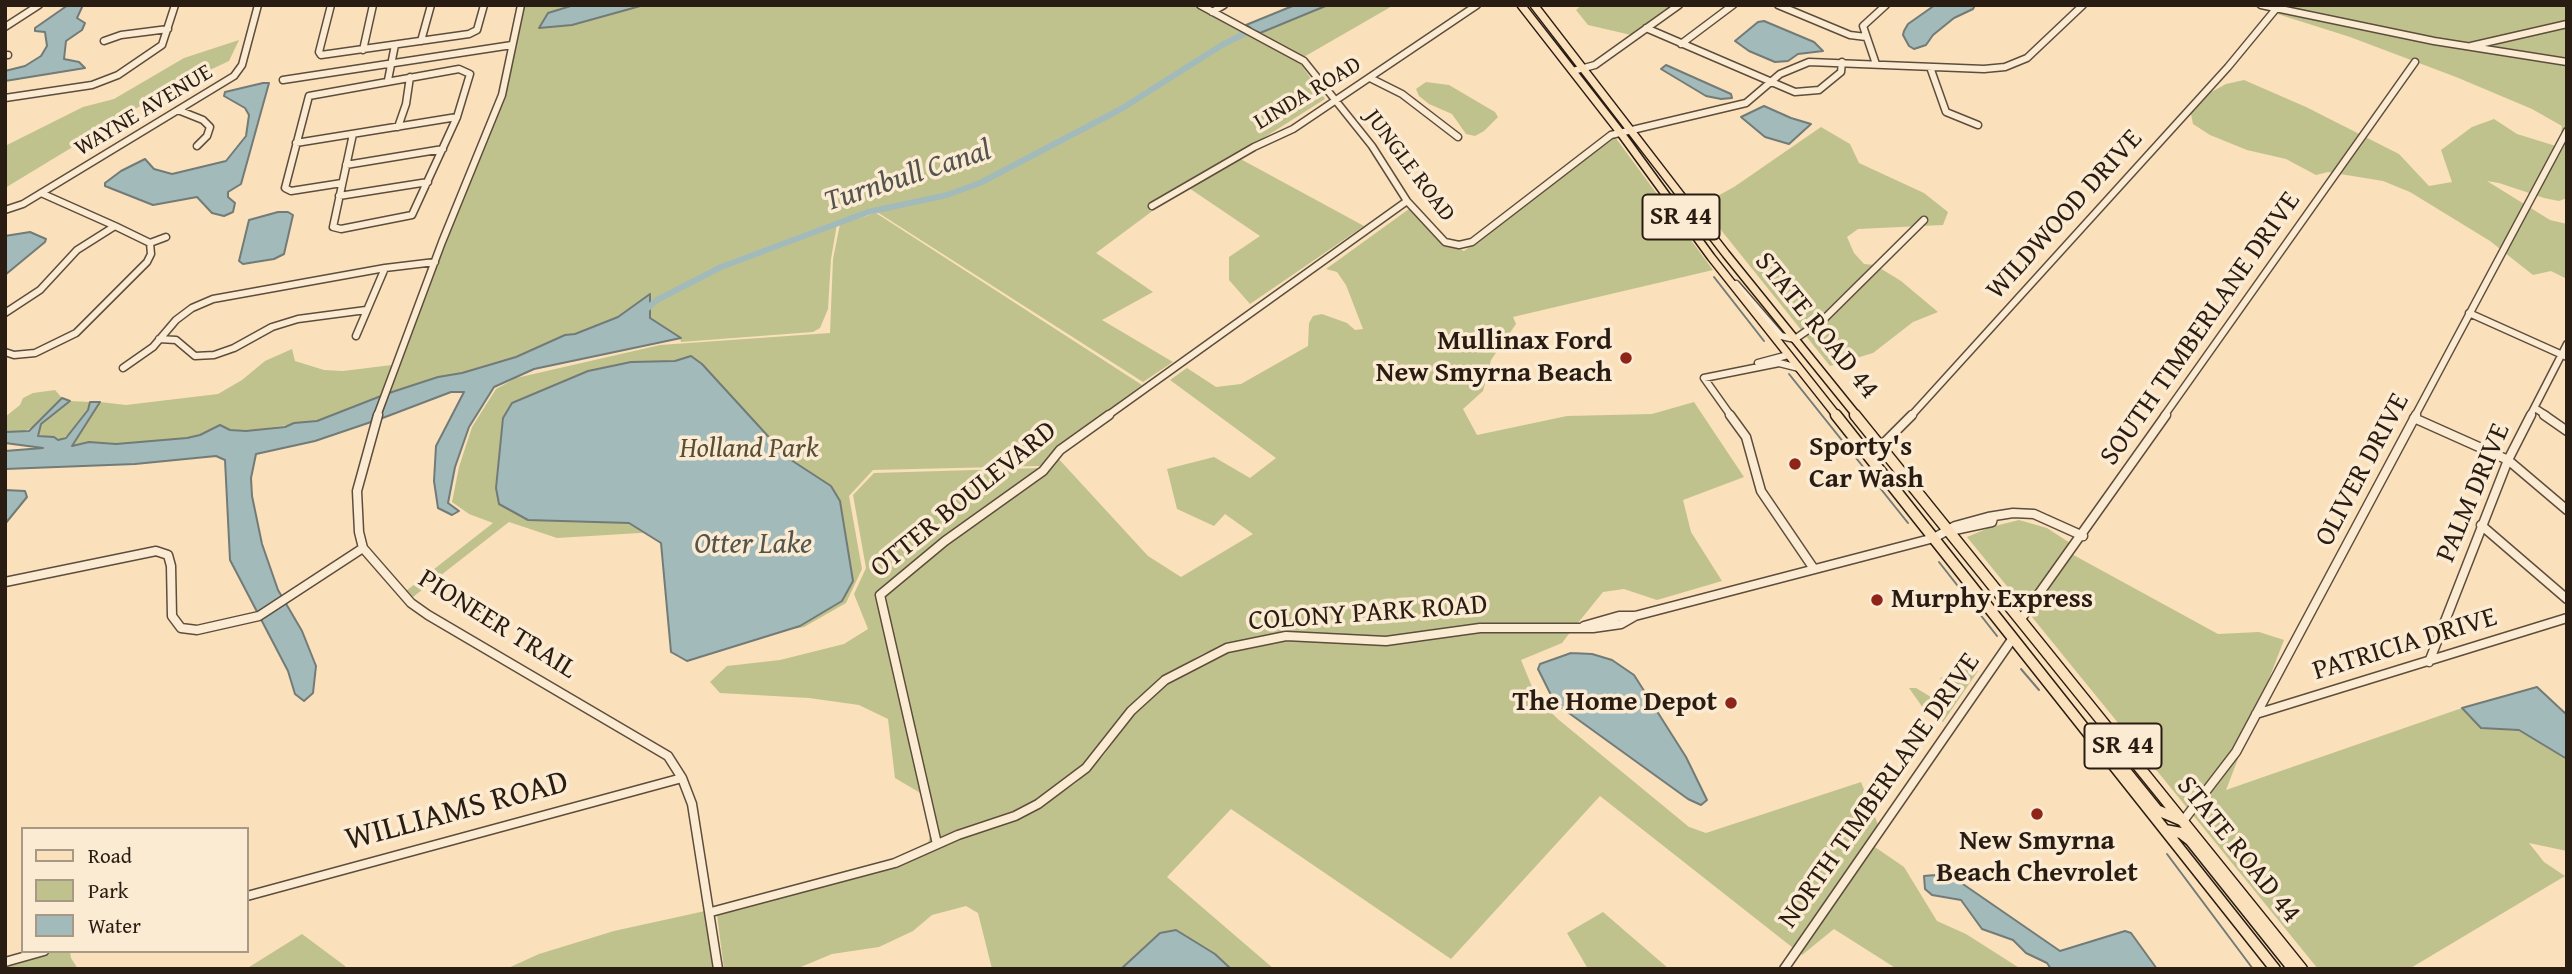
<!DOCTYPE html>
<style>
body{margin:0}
#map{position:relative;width:2572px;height:974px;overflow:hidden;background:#fae0bb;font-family:"Gentium Book Plus",serif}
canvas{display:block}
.frame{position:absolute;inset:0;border:7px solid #291c12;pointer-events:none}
.legend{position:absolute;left:21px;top:827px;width:228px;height:126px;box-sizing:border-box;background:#fcebd3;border:2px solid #a89886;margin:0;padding:9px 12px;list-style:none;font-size:21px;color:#291c12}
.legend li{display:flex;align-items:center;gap:14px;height:35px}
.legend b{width:35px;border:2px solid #a89886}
</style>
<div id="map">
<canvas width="2572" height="974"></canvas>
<div class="frame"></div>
<ul class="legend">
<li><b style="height:9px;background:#fae0bb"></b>Road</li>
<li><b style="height:19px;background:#c0c28e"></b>Park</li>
<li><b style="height:19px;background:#a2bbba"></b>Water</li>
</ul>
</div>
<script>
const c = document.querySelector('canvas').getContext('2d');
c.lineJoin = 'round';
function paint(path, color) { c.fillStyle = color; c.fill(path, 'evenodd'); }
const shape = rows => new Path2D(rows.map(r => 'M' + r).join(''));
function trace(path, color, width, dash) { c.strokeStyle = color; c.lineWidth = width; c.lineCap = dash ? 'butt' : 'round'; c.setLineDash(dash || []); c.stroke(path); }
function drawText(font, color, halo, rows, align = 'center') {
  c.font = font + ' "Gentium Book Plus",serif'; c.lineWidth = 7; c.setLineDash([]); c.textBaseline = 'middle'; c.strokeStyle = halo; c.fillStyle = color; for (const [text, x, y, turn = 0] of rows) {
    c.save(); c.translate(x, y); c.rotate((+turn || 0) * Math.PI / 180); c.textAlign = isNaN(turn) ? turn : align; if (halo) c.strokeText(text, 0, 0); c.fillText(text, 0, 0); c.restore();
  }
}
const green = shape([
 [524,5,574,5,558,9,573,25,644,5,1196,5,1298,60,1325,99,1235,156,1364,226,1250,304,1229,280,1229,257,1260,236,1186,186,1096,253,1153,292,1102,320,1173,362,1143,382,877,212,837,224,831,259,828,309,820,328,813,332,681,342,680,338,650,318,650,295,618,317,575,334,565,335,516,357,462,373,438,377,389,393,445,242,505,95],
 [1328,5,1394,5,1302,58,1265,37,1262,32],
 [1582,5,1673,5,1631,35,1588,25,1576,10],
 [2249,5,2567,5,2567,198,2559,201,2544,198,2499,183,2487,181,2550,220,2567,224,2567,279,2551,271,2533,275,2490,241,2410,192,2383,181,2328,172,2316,175,2286,159,2247,150,2210,135,2193,124,2189,104,2226,84,2244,80,2306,107,2399,154,2429,186,2452,182,2441,150,2472,127,2494,119,2517,134,2559,147,2562,126,2532,109,2456,77,2350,37],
 [239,40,229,61,165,91,5,188,5,146,83,107,114,99,184,58],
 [1426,82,1449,85,1495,112,1498,117,1484,131,1475,136,1466,134,1452,114,1429,104,1419,96,1416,89],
 [1821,127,1850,144,1859,163,1924,193,1948,212,1943,225,1858,229,1847,237,1854,253,1864,264,1875,265,1901,281,1938,312,1913,322,1873,353,1830,366,1701,205,1734,187],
 [1615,137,1713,270,1513,317,1516,324,1491,360,1483,391,1463,409,1477,435,1567,416,1652,414,1694,402,1744,477,1683,500,1691,532,1722,581,1657,600,1624,589,1603,592,1577,624,1480,625,1385,638,1286,633,1226,645,1202,654,1162,678,1128,709,1083,766,1036,801,1013,813,928,844,931,830,922,794,895,778,888,719,859,705,809,698,720,693,710,682,727,666,780,660,844,644,868,629,854,594,866,568,853,495,874,473,1040,468,1056,456,1148,556,1181,577,1253,534,1225,514,1214,526,1177,509,1167,469,1214,457,1250,478,1276,458,1170,380,1187,368,1216,387,1241,384,1308,346,1309,323,1313,316,1322,314,1347,323,1355,330,1363,329,1346,285,1337,272,1326,269,1409,209,1439,239,1464,251],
 [876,213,1142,385,1083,429,1040,466,873,470,849,496,862,569,846,603,804,627,686,649,673,531,557,538,509,522,413,597,406,591,493,523,469,514,452,502,459,467,472,427,496,389,516,378,660,345,830,333,833,259,840,224],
 [292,349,295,361,324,370,343,371,392,365,381,396,317,421,246,431,230,430,220,425,200,435,187,438,116,444,89,442,71,447,100,402,126,405,218,394,242,380,265,361],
 [55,390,62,398,38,424,23,432,5,432,5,417,20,405,23,398,33,393],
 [70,401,90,402,88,410,70,434,59,440,54,437,37,435,41,424],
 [2019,520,2047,528,2073,545,2068,552,2218,634,2259,632,2284,640,2226,790,2462,708,2481,728,2519,730,2567,759,2567,851,2529,843,2544,862,2565,876,2409,969,2318,969,1967,537,1991,527],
 [1481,631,1571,631,1562,643,1521,660,1537,699,1559,720,1689,827,1706,833,1861,782,1879,827,1872,845,1904,867,1937,921,1966,934,2021,969,1897,969,1834,929,1802,955,1600,796,1451,959,1231,809,1167,877,1274,969,1231,969,1215,954,1176,930,1146,945,1121,969,992,969,978,913,966,906,932,915,913,931,879,947,832,954,796,969,724,969,717,915,895,866,959,839,1016,820,1040,807,1076,783,1104,755,1135,712,1168,682,1228,651,1286,639,1385,644],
 [1971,667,1978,671,1943,722,1923,708,1909,688,1916,688,1931,697,1939,698,1946,691,1940,678],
 [705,911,713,969,506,969,539,954,614,931],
 [1603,912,1669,969,1588,969,1567,933],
 [302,934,345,966,346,969,246,969],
 [40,951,70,951,71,958,78,969,5,969,5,960]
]);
const water = shape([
 [68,5,83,5,77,18,85,23,82,30,66,41,64,59,79,62,85,68,5,81,5,71,25,66,41,56,47,46,45,32,35,31,35,28,68,5],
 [574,5,644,5,572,25,539,28,548,13,574,5],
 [1295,5,1328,5,1260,33,1246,25,1295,5],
 [1935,5,1975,5,1973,9,1954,18,1933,35,1926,45,1914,49,1909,46,1903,35,1904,31,1908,24,1935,5],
 [1764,21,1814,42,1823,51,1798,54,1788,61,1775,62,1749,51,1735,41,1758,22,1764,21],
 [1666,65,1731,94,1732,98,1721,99,1706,96,1661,69,1666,65],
 [263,83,269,83,241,184,228,192,228,197,235,203,233,212,224,216,212,213,197,197,153,205,105,186,105,183,121,171,145,159,154,169,172,174,226,161,246,136,249,115,245,108,224,96,225,92,263,83],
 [1764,106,1791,118,1811,124,1789,144,1765,137,1741,117,1764,106],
 [278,212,288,212,293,215,284,254,274,259,243,264,239,261,249,220,278,212],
 [30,232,46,239,45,242,5,275,5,236,30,232],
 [650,294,650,318,681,338,534,369,494,387,469,427,455,467,448,503,459,511,452,515,438,508,434,481,436,446,464,392,451,392,380,419,389,393,438,377,462,373,516,357,565,335,575,334,618,317,650,294],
 [691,356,702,364,788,458,831,486,840,501,853,581,842,601,800,626,687,661,671,652,661,543,629,523,528,520,499,504,496,488,503,418,512,403,588,371,631,362,675,361,691,356],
 [381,396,371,422,315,441,256,454,251,478,252,496,262,544,278,590,302,631,316,666,313,693,304,701,295,694,288,671,230,560,225,460,216,456,135,464,5,469,5,451,43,448,5,443,5,432,29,431,62,398,70,401,41,424,38,436,54,437,58,440,66,438,88,410,90,402,100,402,72,446,89,442,116,444,187,438,200,435,220,425,230,430,246,431,285,427,294,423,317,421,381,396],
 [5,490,25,491,27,497,5,524,5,490],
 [1571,653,1592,654,1612,660,1634,675,1686,757,1707,800,1701,805,1688,799,1555,703,1538,669,1540,664,1571,653],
 [2537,687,2567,715,2567,759,2519,730,2481,728,2462,708,2537,687],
 [1935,875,1957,880,2060,951,2125,931,2131,933,2157,969,2051,969,2047,963,2026,953,2013,940,1982,929,1961,900,1932,895,1925,889,1924,876,1935,875],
 [1176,930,1215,954,1231,969,1121,969,1160,933,1176,930]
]);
const stream = shape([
 [1714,277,1764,341],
 [1789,374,1908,523],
 [1939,562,1997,636],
 [2021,669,2039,690],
 [2167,854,2253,969]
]);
const canal = shape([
 [643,312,657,300,721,267,868,212,947,195,980,183,1121,109,1222,45,1254,29]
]);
const minorFar1 = shape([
 [331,5,319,52,321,55,469,34,477,30,484,5],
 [1200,5,1304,61,1372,146,1407,201,1445,242,1459,245,1472,242,1611,135,1746,103,1780,74,1809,62,1984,69,2005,67,2027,58,2083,5],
 [1778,5,1850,35,1866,37],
 [2261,5,2434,41,2567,62],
 [1212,12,1224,5],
 [5,27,39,5],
 [1646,28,1795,92,1819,90,1841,72,1842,62],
 [104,41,121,35,168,29],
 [421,41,431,5],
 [1681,44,1733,5],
 [2471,46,2567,24],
 [363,50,373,5],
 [5,55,8,55],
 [1876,64,1863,26,1886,5],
 [1930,67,1946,112,1978,125],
 [1573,71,1595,65,1679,5],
 [1370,78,1402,94,1458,137],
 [283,80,512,45],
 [388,80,395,45],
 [5,98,92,85,118,75,162,45,175,5],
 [178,110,203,120,210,127,207,136,197,146],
 [398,127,406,104,410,77],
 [296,143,457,117],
 [346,165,443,149],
 [342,183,291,191,285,188,309,96,459,69,470,74,457,117,412,215,341,229,333,227,353,134],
 [41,193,115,226],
 [339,196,428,182],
 [1152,206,1254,147,1293,129,1477,5],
 [5,210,23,204,234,76,242,65,258,5],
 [150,243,166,237],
 [1736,284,1781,336,1795,339,1825,318,1924,220],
 [5,313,40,290,77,250,115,226,150,243,151,254,147,262,76,333,35,353,14,355,5,352],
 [2469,313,2567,357],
 [356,336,385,268],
 [159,339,176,340,195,356,214,355,234,348,272,327,298,319,366,310],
 [1758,363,1788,355],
 [123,368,153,347,176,320,192,308,213,299,385,268,435,262],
 [2535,408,2547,416],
 [377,416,442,242,502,95,521,5],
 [1107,416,1407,201],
 [1731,416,1704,378,1779,363,1799,368],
 [1911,416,2228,67,2275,10],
 [2164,416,2415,62],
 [2415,416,2567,131],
 [2530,416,2567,344]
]);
const minor = shape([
 [378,415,357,491,359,532,363,548,411,603,428,615,668,756,682,778,692,804,718,969],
 [1730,415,1746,437,1761,491,1814,569],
 [2544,415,2567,431],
 [2414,418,2508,460,2567,510],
 [1881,446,1912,415],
 [2481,525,2567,599],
 [1950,531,1992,522,1993,518],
 [5,582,156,551,168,555,171,566,172,616,181,628,197,630,259,616,363,548],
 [2021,619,2166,415],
 [1584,626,1619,616,1635,616,1934,538,1955,526,1988,517,2013,513,2034,514,2083,536],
 [2429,662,2508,460,2531,415],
 [2256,714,2567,618],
 [2183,821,2236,752,2416,415],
 [937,844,880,595,945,541,1043,471,1060,450,1109,415],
 [247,896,682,778],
 [711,912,895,863,958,835,1015,816,1038,804,1086,768,1131,711,1165,680,1227,648,1286,636,1386,641,1480,628,1593,628,1621,624,1635,616],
 [5,962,44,951],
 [1784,969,2013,638]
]);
const majorFar1 = shape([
 [1521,5,1620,132,1711,257,1837,416],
 [1534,5,1726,254,1857,416]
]);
const major = shape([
 [1836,415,2275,969],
 [1855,415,2302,969],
 [2119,763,2157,810,2183,821],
 [2165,830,2181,833,2190,840,2293,969]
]);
const markers = [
 [1626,358,7,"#8f2418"],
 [1795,464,7,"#8f2418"],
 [1877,600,7,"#8f2418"],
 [1731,703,7,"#8f2418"],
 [2037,814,7,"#8f2418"]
];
const farStreetnames = [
 ["LINDA ROAD",1308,94,-31],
 ["WAYNE AVENUE",144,111,-31],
 ["JUNGLE ROAD",1409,166,53]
];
const shields = [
 [1681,217,77],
 [2123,746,77]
];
const shieldNames = [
 ["SR 44",1681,217],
 ["SR 44",2123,746]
];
const streetNames = [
 ["WILDWOOD DRIVE",2065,215,-48],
 ["STATE ROAD 44",1816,326,51],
 ["SOUTH TIMBERLANE DRIVE",2201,329,-55],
 ["OLIVER DRIVE",2363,470,-62],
 ["PALM DRIVE",2474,493,-67],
 ["OTTER BOULEVARD",964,500,-39],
 ["COLONY PARK ROAD",1368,614,-4],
 ["PIONEER TRAIL",497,625,32],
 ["PATRICIA DRIVE",2405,645,-17],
 ["NORTH TIMBERLANE DRIVE",1880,791,-55],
 ["STATE ROAD 44",2238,850,51]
];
const poiNames = [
 ["Mullinax Ford",1612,342],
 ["New Smyrna Beach",1612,374],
 ["Sporty's",1809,448,"left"],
 ["Car Wash",1809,480,"left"],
 ["Murphy Express",1891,600,"left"],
 ["The Home Depot",1717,703],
 ["New Smyrna",2037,842,"center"],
 ["Beach Chevrolet",2037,874,"center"]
];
const parkNames = [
 ["Holland Park",749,450]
];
const waterNames = [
 ["Turnbull Canal",908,177,-18],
 ["Otter Lake",753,545]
];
const nearStreetnames = [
 ["WILLIAMS ROAD",457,812,-15]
];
paint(green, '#c0c28e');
paint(water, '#a2bbba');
trace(water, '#727b77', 2);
trace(stream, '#727b77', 2);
trace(canal, '#a2bbba', 6);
trace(minorFar1, '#5d4d3c', 9);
trace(minor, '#5d4d3c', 11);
trace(majorFar1, '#291c12', 10);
trace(major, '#291c12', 13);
trace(minorFar1, '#fcebd3', 6);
trace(minor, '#fcebd3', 8);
trace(majorFar1, '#fae0bb', 7);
trace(major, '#fae0bb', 10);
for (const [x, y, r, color] of markers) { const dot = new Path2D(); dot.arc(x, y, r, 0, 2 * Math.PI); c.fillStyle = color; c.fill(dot); trace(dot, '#fcebd3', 2.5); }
drawText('23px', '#291c12', '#fcebd3', farStreetnames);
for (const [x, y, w] of shields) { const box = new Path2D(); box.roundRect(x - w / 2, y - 22.5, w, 45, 5); c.fillStyle = '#fcebd3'; c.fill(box); trace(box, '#291c12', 2); }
drawText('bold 26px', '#291c12', null, shieldNames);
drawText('28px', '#291c12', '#fcebd3', streetNames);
drawText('bold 28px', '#291c12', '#fcebd3', poiNames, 'right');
drawText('italic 28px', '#564e37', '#fcebd3', parkNames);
drawText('italic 30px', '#53544d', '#fcebd3', waterNames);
drawText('33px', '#291c12', '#fcebd3', nearStreetnames);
</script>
